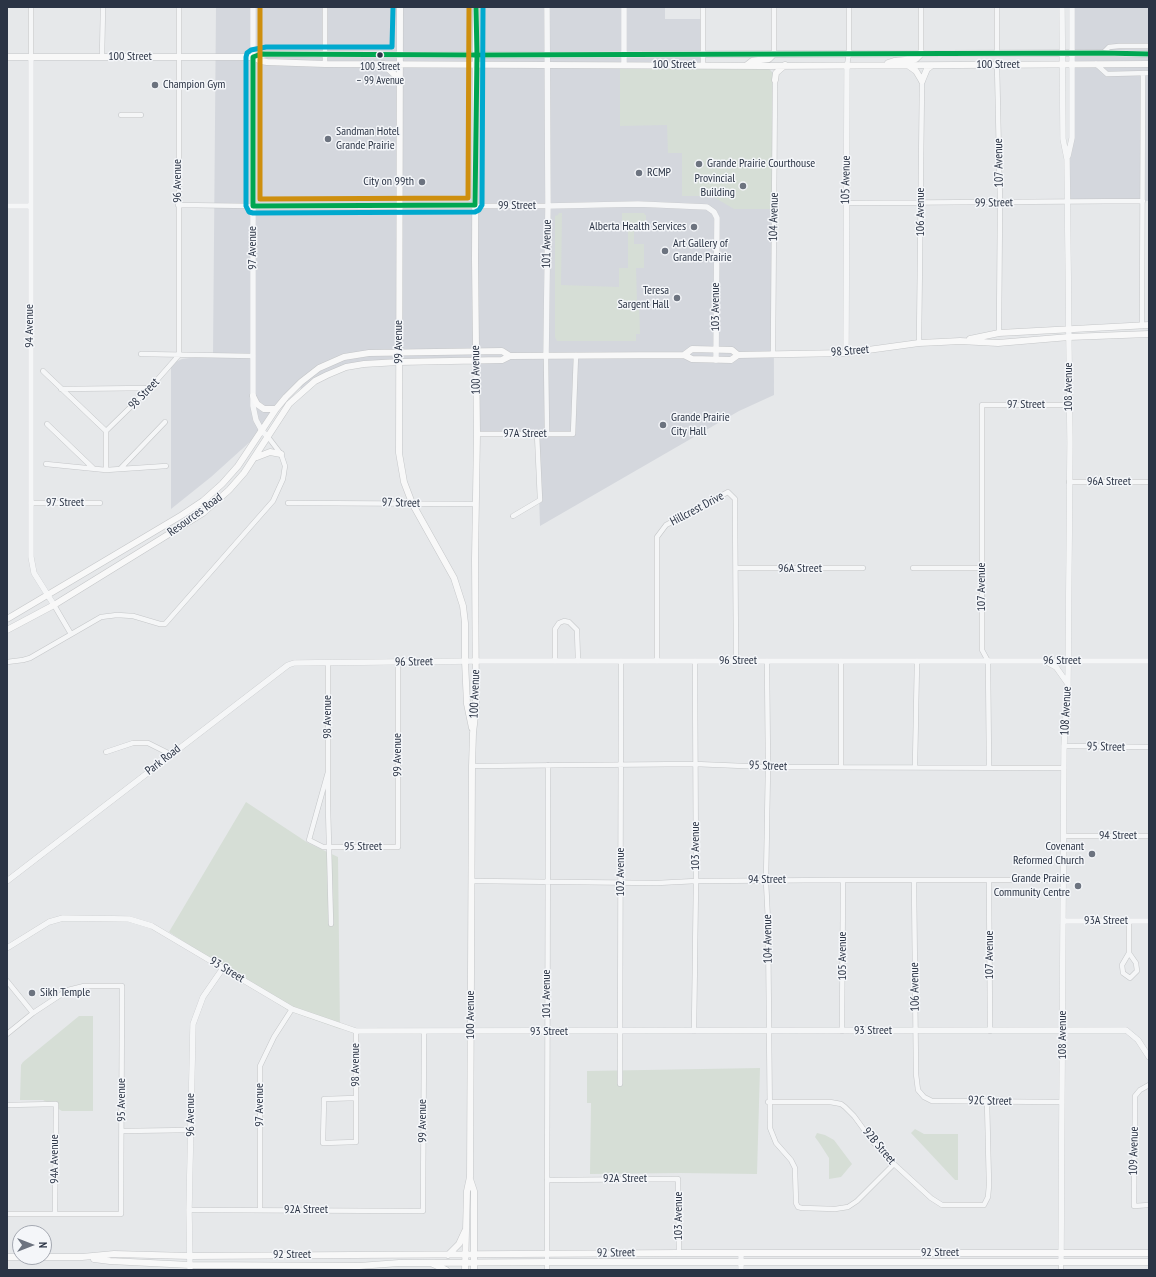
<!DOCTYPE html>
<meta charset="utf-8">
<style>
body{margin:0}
#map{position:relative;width:1156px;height:1277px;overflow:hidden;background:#e6e8ea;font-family:"PT Sans Narrow",sans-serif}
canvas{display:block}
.frame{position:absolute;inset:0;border:8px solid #2b3445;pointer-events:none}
.north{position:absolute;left:12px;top:1225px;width:40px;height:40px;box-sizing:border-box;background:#f4f6f9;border:1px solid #a4a8b1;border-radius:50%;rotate:90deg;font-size:11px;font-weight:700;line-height:16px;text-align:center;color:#2b3445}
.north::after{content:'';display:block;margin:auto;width:14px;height:18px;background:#6c737f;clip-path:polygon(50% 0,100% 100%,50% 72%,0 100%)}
</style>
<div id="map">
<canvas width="1156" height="1277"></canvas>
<div class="frame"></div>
<div class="north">N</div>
</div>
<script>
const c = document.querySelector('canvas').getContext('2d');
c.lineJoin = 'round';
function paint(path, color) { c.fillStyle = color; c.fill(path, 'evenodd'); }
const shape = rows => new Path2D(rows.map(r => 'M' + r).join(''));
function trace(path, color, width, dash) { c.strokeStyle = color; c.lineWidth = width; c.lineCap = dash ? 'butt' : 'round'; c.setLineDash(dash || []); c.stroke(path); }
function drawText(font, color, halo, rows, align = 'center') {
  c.font = font + ' "PT Sans Narrow",sans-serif'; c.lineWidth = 3; c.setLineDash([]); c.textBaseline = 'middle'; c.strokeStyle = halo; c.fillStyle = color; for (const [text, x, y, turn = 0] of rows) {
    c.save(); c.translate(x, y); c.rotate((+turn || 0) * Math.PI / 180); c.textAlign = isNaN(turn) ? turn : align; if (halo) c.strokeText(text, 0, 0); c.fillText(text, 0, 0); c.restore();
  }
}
const built = shape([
 [216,7,665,7,665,19,703,19,703,65,769,69,773,73,774,395,739,411,540,526,537,434,477,434,475,360,399,362,337,370,300,394,301,383,262,431,211,477,171,509,171,364,182,359,213,355],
 [1072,7,1149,7,1149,201,1067,202,1067,159,1072,138]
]);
const green = shape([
 [620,65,765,66,769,69,775,76,774,209,734,209,712,196,682,196,682,153,668,153,667,125,620,126],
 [559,213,562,213,561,285,619,287,619,268,628,268,628,223,622,223,622,213,644,213,645,215,646,215,646,231,634,231,634,244,644,244,644,268,636,268,637,302,639,302,640,334,636,334,636,341,557,341,555,337,555,216,558,215],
 [246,802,308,843,338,857,340,1029,289,1011,169,932],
 [79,1016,93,1016,93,1111,62,1111,43,1100,20,1100,21,1065,23,1062],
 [760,1068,757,1174,680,1173,590,1174,591,1103,587,1103,587,1071],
 [915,1129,924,1134,958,1134,958,1180,955,1180,911,1133],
 [817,1133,825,1135,834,1140,852,1164,841,1177,829,1179,829,1158,820,1144,815,1137]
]);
const minor = shape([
 [325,7,325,64],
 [997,7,997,53],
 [1103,53,1109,47,1119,46,1149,46],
 [774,54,774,7],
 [921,54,921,7],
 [31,57,31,7],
 [102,57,103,7],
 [997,64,1000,203,999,333],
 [1096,64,1107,74,1149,73],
 [703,65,703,7],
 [847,65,849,54,849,7],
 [121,115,141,115],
 [846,203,1143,201],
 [178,205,253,206],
 [399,206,548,206],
 [1142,326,1143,73],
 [919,343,922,81],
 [141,354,253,356],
 [773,354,775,80],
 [179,355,179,7],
 [546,356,547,434],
 [43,371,106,431,106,470],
 [61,389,150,388],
 [47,424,93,468],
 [106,431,150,388,179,355],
 [477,434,573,434,576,355],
 [46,464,106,470,166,466],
 [120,469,165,422],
 [1069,482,1149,482],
 [31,503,100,503],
 [288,503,475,504],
 [513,516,540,500,537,434],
 [736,568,863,568],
 [913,568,982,568],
 [54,605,71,634],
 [555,661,555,629,559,623,564,621,569,622,577,630,578,661],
 [657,661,657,537,666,525,728,492,735,499,736,661],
 [767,661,768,767,766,881,768,921,770,1128,776,1143,791,1160,795,1168,796,1203,798,1207,802,1208,835,1209,848,1207,857,1201,894,1164],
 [7,662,23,660,30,658,101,617,117,615,133,616,160,624,165,624,273,501,283,479,285,466,281,454,268,437],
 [328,663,328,807,331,924],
 [1064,746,1149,747],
 [106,752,133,743,148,743,170,754],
 [472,766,695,764,768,767,1064,768],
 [841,766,841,661],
 [915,766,917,661],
 [989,766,988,661,982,650,982,405,1069,405],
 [328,772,309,840,323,847,398,847,398,662],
 [1064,836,1149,836],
 [914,880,916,1074,918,1090,924,1097,932,1101,1062,1102],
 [989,880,990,1031],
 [472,881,657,883,696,881,843,880,1063,880],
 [1129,953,1136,963,1137,971,1130,978,1123,973,1122,965,1129,953,1129,921],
 [7,981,33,1013],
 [694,1031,696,881,695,661],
 [842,1031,843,880],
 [7,1034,33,1013,68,990,84,986,122,986,121,1214,7,1214],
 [620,1084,621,661],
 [1149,1085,1140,1090,1135,1096,1134,1206,1149,1205],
 [356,1098,324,1099,323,1143,356,1142,356,1031],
 [768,1102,830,1102,841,1104,845,1107,854,1116,873,1142,894,1164,931,1198,942,1205,984,1205,988,1197,989,1185,987,1101],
 [7,1105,56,1104,55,1213],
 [122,1131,191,1130],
 [547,1180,678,1179,679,1253],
 [189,1210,423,1211,424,1032],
 [260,1210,260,1066,274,1037,292,1009],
 [547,1270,548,765],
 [1061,1270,1061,1263]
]);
const tertiary = shape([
 [253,7,253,406,256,420,262,431,268,437],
 [624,7,624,65],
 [31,57,31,557,34,573,54,605],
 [1068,156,1072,138,1072,7],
 [7,206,31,206],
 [253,206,399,206],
 [548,206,638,204,707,207,714,212,717,218,716,360],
 [846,353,847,65],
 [546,356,548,206,547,7],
 [1045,661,1056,667,1068,684],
 [7,881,288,665,294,663,476,661,1149,661],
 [1063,921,1149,921],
 [7,948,49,922,63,918,129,919,152,926,292,1009,356,1031,1126,1030,1138,1040,1149,1057],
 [1061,1263,1064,746,1068,684,1070,443,1067,159,1063,139,1062,7],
 [190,1270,189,1210,193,1024,203,997,223,968],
 [741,1270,741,1254]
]);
const secondary = shape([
 [400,7,399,453,404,482,412,503,454,578,463,606,465,623,465,661,467,704,472,728],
 [7,57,253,57,266,54,299,54,477,55,1103,53,1149,54],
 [253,57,261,61,267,62,325,64,765,66,1149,64],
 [888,63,894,61,916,59,921,54],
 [383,64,395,75,399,82],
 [747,65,752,61,769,59,774,54],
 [909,66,916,71,922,81],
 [775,80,776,73,785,65],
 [922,81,927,69,931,66],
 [970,339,999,333,1149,325],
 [684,355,692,349,732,350,738,355],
 [253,396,257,404,264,409,276,409],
 [257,457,270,452,281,454],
 [7,619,182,515,203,501,222,484,238,466,276,409,286,397,301,382,319,368,344,357,369,353,502,351,510,356],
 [7,630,54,605,203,513,229,490,244,473,289,404,315,381,327,375,346,367,364,364,399,362,502,360,510,356,684,355,692,359,731,360,738,355,846,353,919,343,941,342,960,341,998,343,1069,337,1149,334],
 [470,1179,474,1191,474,1270],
 [448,1255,459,1244,465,1231],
 [7,1257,82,1257,114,1254,190,1256,679,1253,1149,1253],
 [94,1259,110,1261,190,1265,359,1266,399,1263,547,1262,1149,1262],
 [433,1264,446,1270],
 [465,1270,467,1191,470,1177,472,766,473,733,476,707,475,559,477,434,475,260,476,7]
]);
const bus1 = shape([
 [476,7,477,55],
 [261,54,477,55,475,205,253,206,253,57,261,54],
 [477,55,1103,53,1149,54]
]);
const bus2 = shape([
 [393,7,392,47,266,47,251,50,247,53,246,57,246,206,249,212,253,213,475,212,479,210,482,205,483,7]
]);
const bus3 = shape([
 [260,7,260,199,468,198,469,7]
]);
const markers = [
 [380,55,3.5,"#2b3445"],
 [155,85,4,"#6c737f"],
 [328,139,4,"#6c737f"],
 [699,164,4,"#6c737f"],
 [639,173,4,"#6c737f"],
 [422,182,4,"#6c737f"],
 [743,186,4,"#6c737f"],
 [694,227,4,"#6c737f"],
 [665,251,4,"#6c737f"],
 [677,298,4,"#6c737f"],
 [663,425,4,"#6c737f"],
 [1092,854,4,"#6c737f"],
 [1078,886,4,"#6c737f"],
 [32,993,4,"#6c737f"]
];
const busNames = [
 ["100 Street",380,67],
 ["– 99 Avenue",380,81]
];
const streetNames = [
 ["100 Street",130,57],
 ["100 Street",674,65],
 ["100 Street",998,65],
 ["107 Avenue",999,163,-91],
 ["105 Avenue",846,180,-89],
 ["96 Avenue",178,181,-90],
 ["99 Street",994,203,-1],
 ["99 Street",517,206],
 ["106 Avenue",921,212,-90],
 ["104 Avenue",774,217,-89],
 ["101 Avenue",547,244,-89],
 ["97 Avenue",253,248,-90],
 ["103 Avenue",716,307,-90],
 ["94 Avenue",30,326,-90],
 ["99 Avenue",399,342,-90],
 ["98 Street",850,351,-5],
 ["100 Avenue",476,370,-91],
 ["108 Avenue",1069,387,-90],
 ["98 Street",144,394,-46],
 ["97 Street",1026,405],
 ["97A Street",525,434],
 ["96A Street",1109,482],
 ["97 Street",65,503],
 ["97 Street",401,503,1],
 ["Hillcrest Drive",697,509,-28],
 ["Resources Road",195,515,-36],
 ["96A Street",800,569],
 ["107 Avenue",982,587,-90],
 ["96 Street",738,661],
 ["96 Street",1062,661],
 ["96 Street",414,662,-1],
 ["100 Avenue",475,694,-88],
 ["108 Avenue",1066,711,-87],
 ["98 Avenue",328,717,-90],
 ["95 Street",1106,747,1],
 ["99 Avenue",398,755,-90],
 ["Park Road",163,760,-38],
 ["95 Street",768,766,2],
 ["94 Street",1118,836],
 ["103 Avenue",696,846,-90],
 ["95 Street",363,847],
 ["102 Avenue",621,872,-90],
 ["94 Street",767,880],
 ["93A Street",1106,921],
 ["104 Avenue",768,939,-91],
 ["107 Avenue",990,955,-90],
 ["105 Avenue",843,956,-90],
 ["93 Street",227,970,31],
 ["106 Avenue",915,987,-91],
 ["101 Avenue",547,994,-90],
 ["100 Avenue",471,1015,-90],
 ["93 Street",873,1031],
 ["93 Street",549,1032],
 ["108 Avenue",1063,1035,-90],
 ["98 Avenue",356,1065,-90],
 ["95 Avenue",122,1100,-90],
 ["92C Street",990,1101,1],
 ["97 Avenue",260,1105,-90],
 ["96 Avenue",191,1115,-90],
 ["99 Avenue",423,1121,-90],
 ["92B Street",879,1146,50],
 ["109 Avenue",1134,1151,-89],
 ["94A Avenue",55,1159,-90],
 ["92A Street",625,1179],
 ["92A Street",306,1210],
 ["103 Avenue",679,1216,-90],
 ["92 Street",616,1253,-1],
 ["92 Street",940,1253],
 ["92 Street",292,1255]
];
const poiNames = [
 ["Champion Gym",163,85],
 ["Sandman Hotel",336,132],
 ["Grande Prairie",336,146],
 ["Grande Prairie Courthouse",707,164],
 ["RCMP",647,173],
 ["Provincial",735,179,"right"],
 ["Building",735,193,"right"],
 ["City on 99th",414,182,"right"],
 ["Alberta Health Services",686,227,"right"],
 ["Art Gallery of",673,244],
 ["Grande Prairie",673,258],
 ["Teresa",669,291,"right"],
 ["Sargent Hall",669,305,"right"],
 ["Grande Prairie",671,418],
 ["City Hall",671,432],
 ["Covenant",1084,847,"right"],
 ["Reformed Church",1084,861,"right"],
 ["Grande Prairie",1070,879,"right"],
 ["Community Centre",1070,893,"right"],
 ["Sikh Temple",40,993]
];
paint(built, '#d4d7dd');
paint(green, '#d6ded6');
trace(minor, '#c4c6c8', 5.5);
trace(tertiary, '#c4c6c8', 6);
trace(secondary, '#c4c6c8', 7);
trace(minor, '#f5f6f7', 4.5);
trace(tertiary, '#f5f6f7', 5.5);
trace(secondary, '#f8f8f8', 6);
trace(bus1, '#00a651', 5);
trace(bus2, '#00a9ce', 5);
trace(bus3, '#ce8f0e', 5);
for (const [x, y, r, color] of markers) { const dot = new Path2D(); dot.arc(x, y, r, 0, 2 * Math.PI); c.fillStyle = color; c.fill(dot); trace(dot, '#f4f6f9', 1.5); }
drawText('11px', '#2b3445', '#f4f6f9', busNames);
drawText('12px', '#2b3445', '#f4f6f9', streetNames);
drawText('12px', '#2b3445', '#f4f6f9', poiNames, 'left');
</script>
